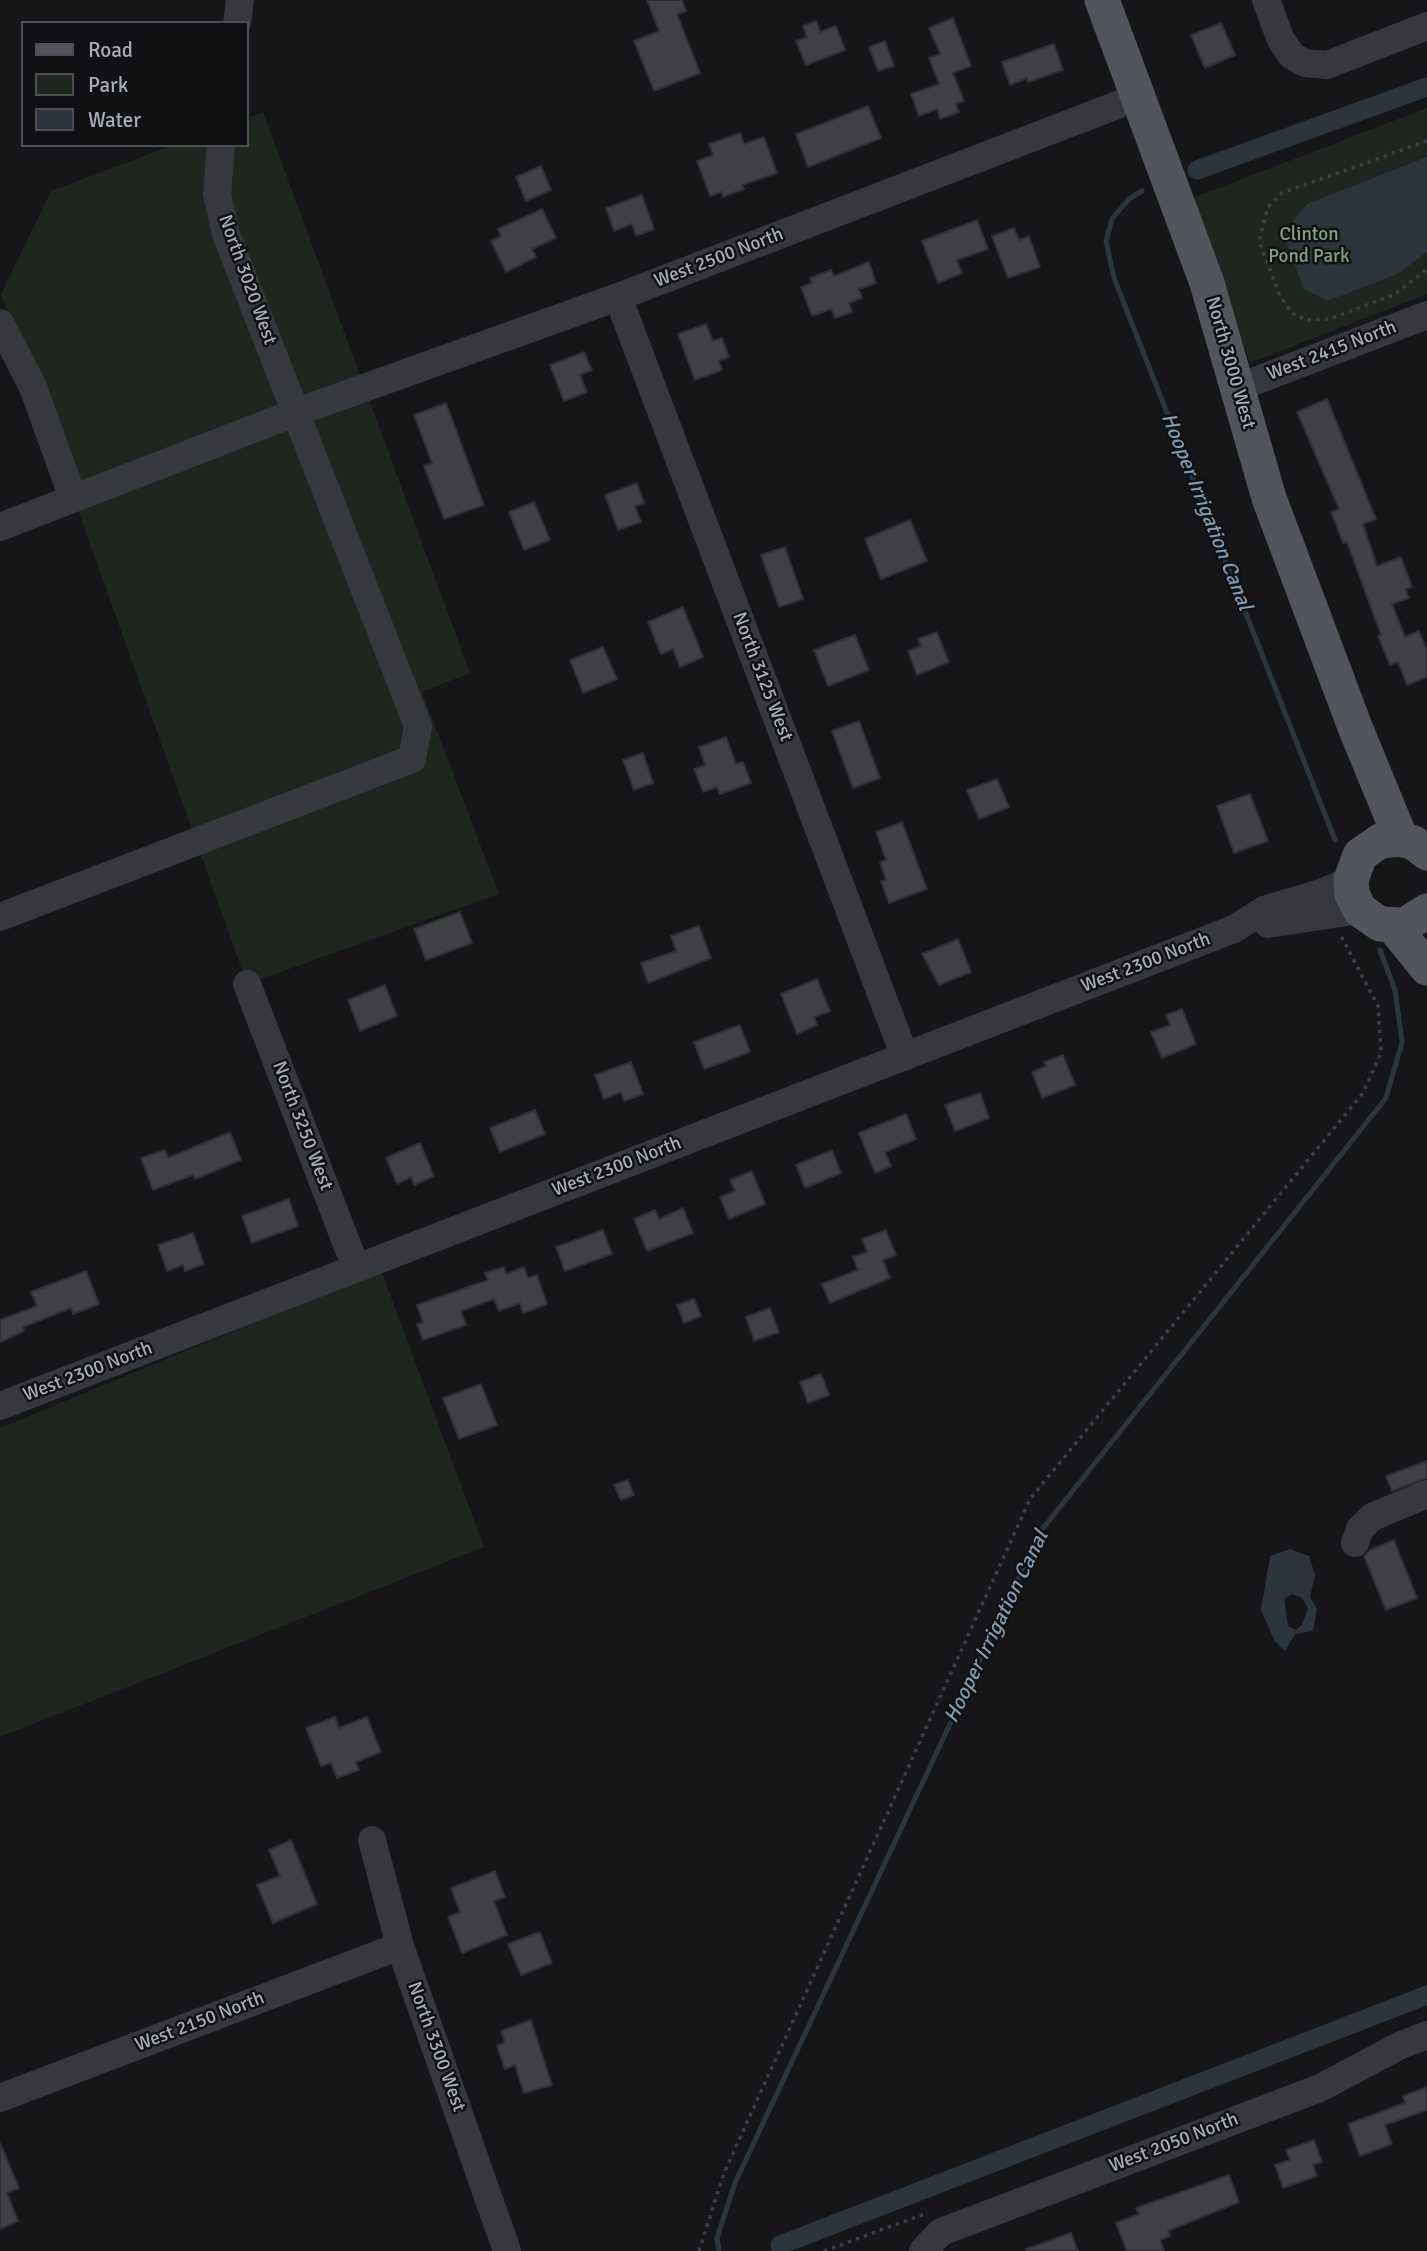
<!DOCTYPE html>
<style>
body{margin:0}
#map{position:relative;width:1427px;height:2251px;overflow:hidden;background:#161618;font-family:Signika,sans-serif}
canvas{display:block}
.legend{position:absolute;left:21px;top:21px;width:228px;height:126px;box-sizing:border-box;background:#111113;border:2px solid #4d4f55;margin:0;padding:9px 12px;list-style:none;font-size:21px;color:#a8adb8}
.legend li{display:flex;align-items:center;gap:14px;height:35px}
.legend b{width:35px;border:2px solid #4d4f55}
</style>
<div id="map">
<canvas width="1427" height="2251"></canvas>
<ul class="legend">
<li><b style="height:9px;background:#53555c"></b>Road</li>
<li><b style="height:19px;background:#1e261f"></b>Park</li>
<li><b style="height:19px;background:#2c353c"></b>Water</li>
</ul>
</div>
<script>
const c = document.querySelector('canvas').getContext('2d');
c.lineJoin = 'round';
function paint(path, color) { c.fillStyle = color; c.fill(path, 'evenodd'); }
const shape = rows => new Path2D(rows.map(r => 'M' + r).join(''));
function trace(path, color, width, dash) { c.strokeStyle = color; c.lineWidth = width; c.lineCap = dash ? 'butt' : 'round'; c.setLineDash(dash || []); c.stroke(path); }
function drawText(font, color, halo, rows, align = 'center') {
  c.font = font + ' Signika,sans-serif'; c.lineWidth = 5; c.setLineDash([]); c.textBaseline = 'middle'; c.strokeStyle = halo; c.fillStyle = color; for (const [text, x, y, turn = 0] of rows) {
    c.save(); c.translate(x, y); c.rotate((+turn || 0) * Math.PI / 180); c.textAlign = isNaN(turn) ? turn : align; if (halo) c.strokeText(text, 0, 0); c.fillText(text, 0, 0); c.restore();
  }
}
const green = shape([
 [1427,108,1427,294,1250,363,1190,199],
 [263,112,470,673,422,692,499,894,247,984,1,294,51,191,173,145,247,145,247,118],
 [381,1270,484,1547,0,1737,0,1428]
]);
const water = shape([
 [1427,157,1427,252,1397,274,1327,301,1304,289,1283,234,1307,204],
 [1290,1549,1309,1556,1315,1575,1310,1597,1317,1609,1313,1631,1295,1634,1285,1651,1274,1640,1261,1610,1270,1556],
 [1292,1594,1302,1598,1308,1608,1302,1625,1296,1630,1288,1626,1284,1599]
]);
const stream = shape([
 [1142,191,1129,199,1112,219,1106,241,1114,278,1335,840],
 [719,2251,717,2238,735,2183,1040,1532,1386,1098,1402,1042,1395,990,1380,950]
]);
const canal = shape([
 [1197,170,1427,87],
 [780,2245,1427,1995]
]);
const building = shape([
 [647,0,682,0,686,11,677,14,700,73,654,91,634,41,659,31,647,0],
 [953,18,971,66,953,73,964,101,956,104,959,112,940,119,937,109,919,116,911,94,939,84,929,58,940,54,929,28,953,18],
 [816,21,820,32,836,26,845,50,806,65,796,41,807,37,803,26,816,21],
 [1221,23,1235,55,1205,68,1191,35,1221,23],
 [885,41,894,66,878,71,869,47,885,41],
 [1054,44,1063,70,1028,82,1027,78,1010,85,1002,62,1054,44],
 [868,106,881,138,808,167,796,134,868,106],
 [740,133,744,144,764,137,777,173,742,185,744,189,723,197,722,192,710,196,697,161,713,155,709,144,740,133],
 [541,166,551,190,526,201,516,177,541,166],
 [642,195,654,229,636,236,632,224,614,231,606,208,642,195],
 [542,209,556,238,532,249,536,257,506,272,491,241,501,236,498,229,542,209],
 [977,220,988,249,957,260,962,273,938,283,922,241,977,220],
 [1014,228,1019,240,1029,236,1040,267,1008,278,992,236,1014,228],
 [869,262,876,283,859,289,862,298,849,303,852,312,835,318,831,309,812,316,801,287,812,283,810,278,831,270,834,276,869,262],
 [706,324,713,341,722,338,729,357,719,361,722,370,695,380,678,334,706,324],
 [584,352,592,370,580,375,587,392,564,401,550,365,584,352],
 [1327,399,1376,519,1363,524,1377,566,1401,557,1412,587,1405,589,1409,598,1392,604,1405,637,1419,631,1427,650,1427,677,1407,685,1398,662,1390,665,1378,636,1381,635,1347,542,1343,543,1331,512,1339,509,1297,412,1327,399],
 [446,403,484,505,444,519,424,466,432,463,414,415,446,403],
 [637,483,644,503,635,506,641,522,618,530,605,495,637,483],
 [534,502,550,540,524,550,509,512,534,502],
 [910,520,927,561,881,579,865,539,910,520],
 [785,547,803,599,779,607,761,555,785,547],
 [683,607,703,657,680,667,673,649,661,654,648,622,683,607],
 [937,632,949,662,917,675,908,651,921,646,918,639,937,632],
 [855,635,869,670,828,686,814,650,855,635],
 [603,647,617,679,583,693,570,660,603,647],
 [859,721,880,778,853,788,832,731,859,721],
 [726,737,736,764,743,762,751,783,720,794,717,787,703,792,694,769,705,765,699,747,726,737],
 [643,753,653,783,634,790,623,760,643,753],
 [997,779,1009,807,979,819,967,790,997,779],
 [1250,794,1268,841,1234,853,1217,806,1250,794],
 [902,822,927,889,889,903,881,881,886,880,880,862,886,860,876,832,902,822],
 [460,912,472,943,426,960,414,929,460,912],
 [699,926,711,958,648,983,641,963,676,951,671,936,699,926],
 [958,939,971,972,939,985,922,954,958,939],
 [817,979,830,1011,814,1017,817,1025,797,1034,781,994,817,979],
 [385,985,397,1016,360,1031,348,1000,385,985],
 [1182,1009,1196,1044,1162,1058,1151,1032,1170,1025,1166,1015,1182,1009],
 [740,1025,750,1052,704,1069,694,1042,740,1025],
 [1063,1055,1075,1085,1042,1098,1032,1072,1046,1066,1044,1062,1063,1055],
 [631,1062,643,1094,624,1101,621,1092,604,1099,595,1075,631,1062],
 [980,1093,989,1118,955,1131,945,1105,980,1093],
 [535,1110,545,1134,500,1152,490,1128,535,1110],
 [906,1114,916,1139,885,1152,891,1166,875,1173,859,1133,906,1114],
 [230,1132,241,1160,195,1179,193,1175,153,1190,141,1158,165,1150,168,1158,230,1132],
 [420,1143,434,1176,414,1185,411,1177,397,1184,386,1158,420,1143],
 [832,1150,841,1173,805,1188,796,1165,832,1150],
 [752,1171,765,1204,729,1219,720,1197,735,1191,730,1180,752,1171],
 [289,1199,298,1226,252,1243,242,1216,289,1199],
 [683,1208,693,1233,647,1251,634,1219,655,1210,659,1219,683,1208],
 [603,1230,612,1254,565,1271,556,1247,603,1230],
 [886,1230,896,1255,883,1260,890,1278,830,1303,822,1284,858,1270,853,1257,867,1252,862,1239,886,1230],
 [193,1233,204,1264,185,1271,183,1265,167,1271,158,1245,193,1233],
 [504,1267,506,1274,524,1267,528,1278,537,1275,547,1304,523,1313,520,1303,499,1311,494,1299,461,1311,466,1325,423,1340,417,1324,423,1322,417,1305,488,1280,485,1273,504,1267],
 [86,1271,99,1304,73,1314,71,1308,23,1327,24,1331,0,1342,0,1320,37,1306,31,1292,86,1271],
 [694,1299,701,1316,684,1323,677,1305,694,1299],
 [770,1308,779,1332,754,1341,746,1317,770,1308],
 [821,1374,829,1395,808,1403,800,1382,821,1374],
 [481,1384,497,1425,459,1439,443,1398,481,1384],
 [1427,1461,1427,1478,1392,1491,1386,1476,1427,1461],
 [628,1480,634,1495,621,1500,614,1485,628,1480],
 [1394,1540,1417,1598,1386,1610,1364,1556,1370,1550,1394,1540],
 [335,1717,339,1728,367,1717,381,1752,356,1762,359,1770,337,1778,331,1763,321,1766,306,1728,335,1717],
 [291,1840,317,1904,273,1923,257,1885,280,1876,269,1850,291,1840],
 [495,1871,505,1897,494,1901,507,1935,462,1953,448,1917,460,1912,451,1888,495,1871],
 [540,1932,552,1963,521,1975,508,1944,540,1932],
 [531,2020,552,2085,524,2093,515,2065,505,2069,497,2046,505,2042,501,2031,531,2020],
 [1427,2087,1427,2110,1385,2125,1392,2144,1360,2156,1348,2124,1405,2103,1403,2096,1427,2087],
 [1314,2140,1322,2162,1313,2165,1317,2176,1283,2188,1275,2165,1290,2160,1286,2150,1314,2140],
 [0,2143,19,2188,7,2193,18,2221,0,2229,0,2143],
 [1229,2175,1239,2202,1168,2231,1170,2236,1160,2240,1164,2251,1127,2251,1116,2223,1139,2214,1136,2208,1229,2175],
 [1071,2233,1078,2251,1027,2251,1026,2249,1071,2233]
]);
const path = shape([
 [1427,141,1282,193,1268,207,1259,241,1280,296,1292,313,1306,320,1329,319,1394,295,1427,269],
 [699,2251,724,2173,1030,1499,1363,1093,1381,1053,1378,1006,1340,934],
 [824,2251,927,2213]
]);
const minor = shape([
 [1266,0,1281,40,1292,56,1305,63,1327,65,1427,26],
 [237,23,240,0],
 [618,297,905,1057],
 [0,323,33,387,73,498],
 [1237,388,1427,315],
 [0,527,297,412,618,297,1138,97],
 [0,917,412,759,418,726,226,234,217,194,221,145],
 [1268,924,1360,910],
 [247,984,356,1268],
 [0,1406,1234,929,1264,910,1321,893,1351,880],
 [1355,1543,1360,1529,1372,1517,1427,1494],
 [372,1840,400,1946,507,2251],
 [0,2098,400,1946],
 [923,2251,941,2232,1320,2088,1401,2045,1427,2035]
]);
const major = shape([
 [1102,0,1207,283,1269,498,1355,727,1401,839],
 [1427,853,1414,843,1401,839,1380,841,1360,855,1351,880,1352,894,1360,910,1380,924,1405,925,1427,911],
 [1393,926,1427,968]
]);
const parkNames = [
 ["Clinton",1309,235],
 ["Pond Park",1309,257]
];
const streetNames = [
 ["West 2500 North",719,258,-21],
 ["North 3020 West",247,280,70],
 ["West 2415 North",1332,351,-21],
 ["North 3000 West",1230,363,74],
 ["North 3125 West",762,677,69],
 ["West 2300 North",1146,963,-21],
 ["North 3250 West",302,1126,69],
 ["West 2300 North",617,1167,-21],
 ["West 2300 North",88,1372,-21],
 ["West 2150 North",200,2022,-21],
 ["North 3300 West",436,2047,70],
 ["West 2050 North",1174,2143,-21]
];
const waterNames = [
 ["Hooper Irrigation Canal",1206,512,68],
 ["Hooper Irrigation Canal",997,1627,-64]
];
paint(green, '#1e261f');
paint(water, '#2c353c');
trace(stream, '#2c353c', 5);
trace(canal, '#2c353c', 19);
paint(building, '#404145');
trace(building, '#303034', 2);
trace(path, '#3d3f44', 3.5, [3.5, 5]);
trace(minor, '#37383d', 28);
trace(major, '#53555c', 35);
drawText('19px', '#7fa381', '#111113', parkNames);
drawText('19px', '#a8adb8', '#111113', streetNames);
drawText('italic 21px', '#7f9bb3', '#111113', waterNames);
</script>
